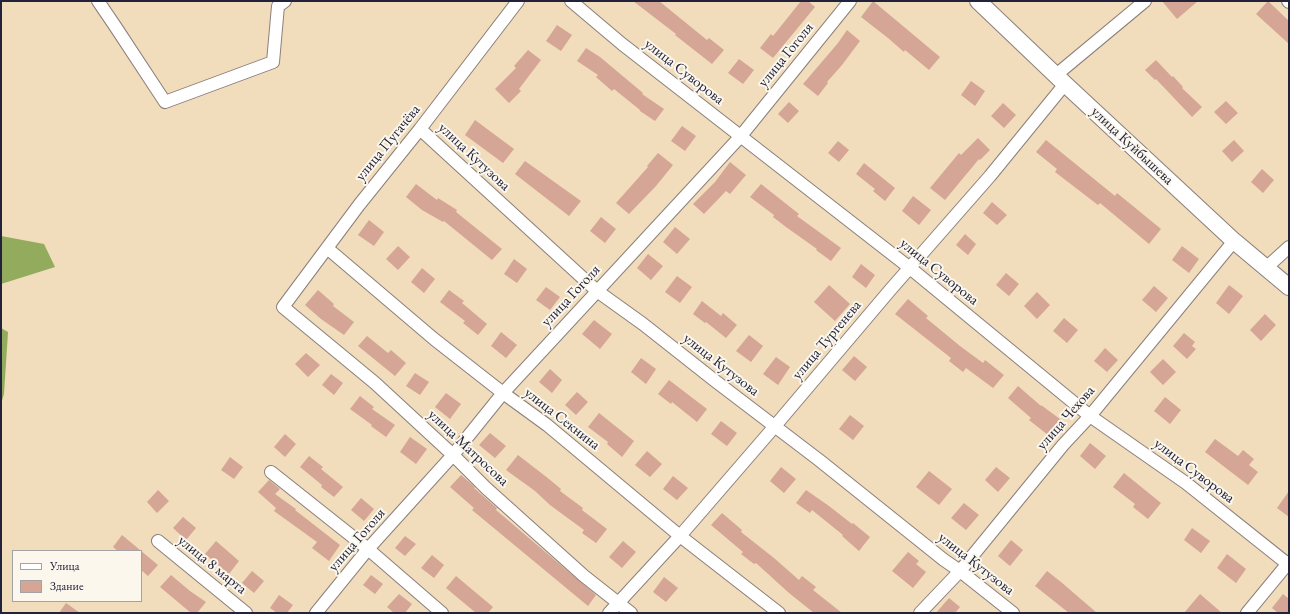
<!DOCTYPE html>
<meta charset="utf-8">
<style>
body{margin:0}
#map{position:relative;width:1290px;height:614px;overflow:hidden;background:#f1dcbb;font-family:"EB Garamond",serif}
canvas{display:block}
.frame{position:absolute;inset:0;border:2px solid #22223b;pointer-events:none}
.legend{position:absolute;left:12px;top:550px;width:130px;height:52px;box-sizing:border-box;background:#fbf7ec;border:1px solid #a4a2a5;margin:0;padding:5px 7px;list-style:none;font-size:12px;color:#22223b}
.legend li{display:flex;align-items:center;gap:8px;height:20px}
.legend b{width:20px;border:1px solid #a4a2a5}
</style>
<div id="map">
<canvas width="1290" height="614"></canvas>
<div class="frame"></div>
<ul class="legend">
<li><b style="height:5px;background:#fff"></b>Улица</li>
<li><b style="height:11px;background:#d5a696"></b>Здание</li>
</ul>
</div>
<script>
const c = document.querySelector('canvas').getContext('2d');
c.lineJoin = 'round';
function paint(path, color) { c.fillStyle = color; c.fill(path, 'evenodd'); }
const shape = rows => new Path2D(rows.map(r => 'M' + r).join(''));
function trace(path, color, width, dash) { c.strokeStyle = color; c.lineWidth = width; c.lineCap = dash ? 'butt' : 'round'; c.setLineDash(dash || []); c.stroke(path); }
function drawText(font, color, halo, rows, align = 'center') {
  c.font = font + ' "EB Garamond",serif'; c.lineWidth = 4; c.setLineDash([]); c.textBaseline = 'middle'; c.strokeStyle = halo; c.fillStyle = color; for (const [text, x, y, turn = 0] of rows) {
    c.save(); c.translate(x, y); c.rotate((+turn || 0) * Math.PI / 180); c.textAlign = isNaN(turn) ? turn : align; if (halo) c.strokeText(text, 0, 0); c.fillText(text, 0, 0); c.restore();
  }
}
const forest = shape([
 [1,236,44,244,55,267,1,284],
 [1,328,8,332,4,394,1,404]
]);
const building = shape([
 [633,1,659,1,707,40,709,38,724,50,712,64,675,35,676,34],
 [801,1,808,1,815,7,773,58,760,48,771,34,773,36],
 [873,1,940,57,929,70,905,50,904,52,888,38,861,17],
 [1162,1,1198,1,1177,19],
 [1268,1,1289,21,1289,44,1256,14],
 [557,25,572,35,561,51,546,41],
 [847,30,860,41,842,65,827,82,828,83,818,96,803,84,838,43],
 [586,48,600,57,643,93,642,94,664,109,655,121,640,111,640,110,614,89,612,91,596,77,598,75,577,61],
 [528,50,541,60,519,89,521,91,509,103,495,89,516,68,514,66],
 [739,59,754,70,743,84,728,73],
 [1156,60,1172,77,1173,76,1183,87,1182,88,1202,107,1192,117,1156,79,1155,80,1145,70],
 [971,81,985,91,975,106,961,95],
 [1226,101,1238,113,1226,124,1214,112],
 [789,102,799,111,788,123,778,114],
 [1003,103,1016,115,1004,128,991,116],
 [475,120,514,149,503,163,465,135],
 [682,126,696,136,685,151,671,141],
 [978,138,990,150,980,160,979,159,945,200,930,188,959,153,961,155],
 [1046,140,1115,196,1117,193,1161,229,1149,244,1100,203,1098,205,1055,172,1057,169,1036,152],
 [1234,140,1244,151,1232,162,1222,151],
 [838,141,849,150,839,162,828,153],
 [658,153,673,165,656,186,629,214,616,203,648,167,647,166],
 [525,161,581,201,569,216,515,174],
 [730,162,746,175,730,194,726,191,704,214,693,204,715,182],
 [864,163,895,188,885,201,873,191,875,189,856,174],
 [1262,169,1274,180,1263,193,1251,182],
 [416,184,437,200,438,198,457,210,456,212,502,249,492,260,444,221,443,222,422,210,406,197],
 [761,184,799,214,797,216,841,248,831,261,816,250,817,249,786,227,773,217,774,215,750,197],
 [913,196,931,210,919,225,902,211],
 [992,202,1007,215,997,225,983,213],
 [601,217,616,229,605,243,590,231],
 [369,220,384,232,374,246,358,235],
 [675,227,690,239,677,254,663,242],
 [965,234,976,244,968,255,956,245],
 [398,246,410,257,398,270,386,259],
 [1182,246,1199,259,1189,273,1172,260],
 [648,254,663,266,651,280,637,268],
 [514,259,527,269,517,283,504,274],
 [861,264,875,275,866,288,852,277],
 [422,268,435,279,424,293,411,282],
 [1006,273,1019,284,1009,296,996,285],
 [677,276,692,287,680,303,665,292],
 [829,285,850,304,835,321,814,302],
 [1229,285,1243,296,1229,314,1216,303],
 [1154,286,1168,298,1156,312,1142,300],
 [546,287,560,297,550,310,536,300],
 [318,290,334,304,333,306,354,322,344,335,321,319,305,305],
 [449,290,464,301,462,303,487,324,478,335,463,323,465,321,440,302],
 [1037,292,1050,305,1037,319,1024,306],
 [908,299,928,316,926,318,960,346,983,363,985,360,1004,375,993,388,966,368,963,372,949,361,951,358,895,314],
 [702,301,721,316,723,313,737,325,726,338,706,322,705,323,693,314],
 [1265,314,1276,325,1261,341,1250,330],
 [1064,318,1078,330,1067,343,1053,331],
 [594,320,612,334,600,349,582,334],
 [501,332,517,345,506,358,491,346],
 [1184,333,1195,342,1192,346,1196,349,1187,359,1173,346],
 [749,335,763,346,751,362,736,351],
 [367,336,388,353,391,350,406,363,395,376,358,346],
 [1105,348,1118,360,1107,372,1094,361],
 [306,353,320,365,308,377,295,364],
 [854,356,867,367,855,381,842,370],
 [776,357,790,367,778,385,763,374],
 [641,358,656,369,646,384,631,372],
 [1163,359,1176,372,1163,385,1150,372],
 [550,369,562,380,552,393,539,382],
 [415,373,429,382,420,395,406,386],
 [331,374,343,383,334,395,322,385],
 [669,380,707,409,697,422,672,402,671,404,658,394],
 [1018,386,1041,406,1041,405,1060,419,1048,435,1029,420,1031,418,1008,398],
 [577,392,588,402,576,415,565,405],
 [446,393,461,404,450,419,435,407],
 [360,396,374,407,372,409,395,425,386,437,371,426,372,425,350,409],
 [1165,397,1181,410,1170,424,1154,411],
 [599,413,634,441,622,457,607,444,608,442,588,427],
 [850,415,864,426,853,440,839,429],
 [721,421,737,433,727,446,711,434],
 [490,433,506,446,495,458,479,445],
 [285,434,296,444,285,457,274,447],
 [410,437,427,449,416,464,400,452],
 [1215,439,1238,456,1243,450,1254,459,1249,465,1258,472,1248,485,1205,452],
 [1090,443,1106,456,1095,469,1080,456],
 [647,451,662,464,650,477,635,465],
 [518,455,549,479,561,489,560,491,583,508,582,510,607,529,596,543,582,533,584,530,550,505,535,491,506,470],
 [309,456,323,467,321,469,343,487,334,497,321,487,322,485,300,467],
 [230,457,243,467,234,479,221,470],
 [781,467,796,479,784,493,770,481],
 [996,467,1010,478,998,492,985,480],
 [929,471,952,489,939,505,916,487],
 [1124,473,1161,503,1148,519,1133,507,1135,504,1113,487],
 [461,475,475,487,474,488,497,508,496,510,596,595,588,606,472,510,474,508,450,487],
 [673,476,688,488,677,500,663,489],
 [269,480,280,489,275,494,296,509,295,510,340,545,329,561,312,548,317,542,274,511,276,508,258,492],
 [158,490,169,501,157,513,147,502],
 [806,490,829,506,852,524,853,523,870,537,859,551,842,536,843,535,812,510,810,513,796,503],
 [1289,491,1289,517,1277,508],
 [361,498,374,509,364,521,351,510],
 [964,503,979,515,966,530,951,518],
 [722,513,742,530,741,532,774,558,799,580,802,576,816,587,813,590,842,613,814,613,789,593,756,563,754,564,741,554,743,552,711,525],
 [183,517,196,528,186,540,173,528],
 [1192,528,1210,541,1201,553,1184,540],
 [122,535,158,565,148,576,141,570,141,551,118,551,113,547],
 [405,536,416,544,405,556,395,548],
 [1011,540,1023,550,1010,566,998,556],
 [216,541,239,561,229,574,205,554],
 [623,541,636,552,622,568,609,557],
 [908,552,919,561,916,564,926,572,913,588,892,571],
 [1227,554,1246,569,1236,583,1217,568],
 [432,555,444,565,434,578,421,568],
 [252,571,264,581,254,593,242,583],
 [1047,571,1061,582,1097,613,1069,613,1035,586],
 [171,575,190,591,206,602,197,613,191,613,160,587],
 [371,575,383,584,375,594,363,585],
 [456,576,493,607,488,613,476,613,446,588],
 [664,577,678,588,666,602,653,592],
 [399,594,412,604,405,613,394,613,387,607],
 [1200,594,1222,613,1184,613],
 [1283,594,1289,599,1289,613,1278,613,1272,608],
 [279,595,293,605,287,613,277,613,270,608],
 [949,598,960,607,955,613,936,613],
 [66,603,80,613,59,613]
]);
const minor = shape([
 [98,1,115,26,165,102,273,62,278,6,285,1],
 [518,1,420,129,359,205,283,307,375,383,453,455,486,488,584,576,631,613],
 [571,1,622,44,910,268,1090,416,1186,483,1289,565],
 [1288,1,1289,2],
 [1056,75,1145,1],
 [420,129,597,291,643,324,714,380,819,460,944,560,960,571,1013,613],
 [327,248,434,339,503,393,547,425,680,536,779,613],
 [1267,267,1289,247],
 [271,472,368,549,442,613],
 [158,541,246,613],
 [316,613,368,549,453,455,503,393,740,137,850,1],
 [609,613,680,536,775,426,891,289,990,176,1065,84],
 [920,613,960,571,1063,445,1090,416,1234,241],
 [1247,613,1289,562]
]);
const major = shape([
 [978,1,1065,84,1234,241,1289,287]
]);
const streetNames = [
 ["улица Гоголя",786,55,-51],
 ["улица Суворова",684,72,38],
 ["улица Пугачёва",388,143,-51],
 ["улица Куйбышева",1132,146,43],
 ["улица Кутузова",474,157,43],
 ["улица Суворова",939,272,39],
 ["улица Гоголя",571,296,-47],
 ["улица Тургенева",827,340,-50],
 ["улица Кутузова",721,365,38],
 ["улица Чехова",1066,418,-49],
 ["улица Секнина",562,419,38],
 ["улица Матросова",468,448,43],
 ["улица Суворова",1194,471,37],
 ["улица Гоголя",357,540,-49],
 ["улица Кутузова",976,564,38],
 ["улица 8 марта",212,565,39]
];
paint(forest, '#93ab5c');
paint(building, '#d5a696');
trace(minor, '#8a7f7b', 14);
trace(major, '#8a7f7b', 18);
trace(minor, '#fff', 12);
trace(major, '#fff', 16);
drawText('15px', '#22223b', '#fbf7ec', streetNames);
</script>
